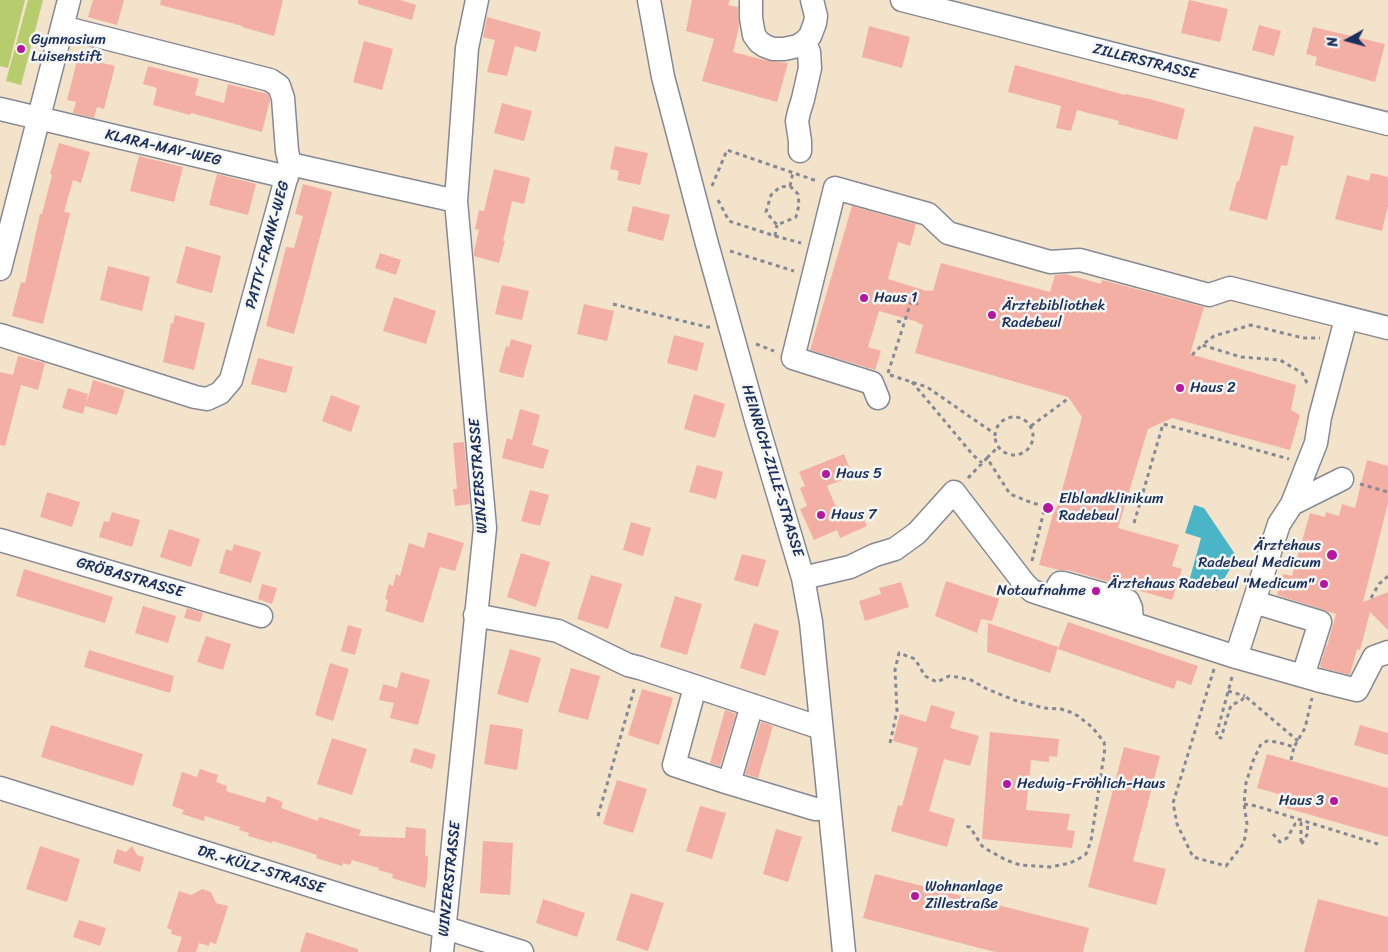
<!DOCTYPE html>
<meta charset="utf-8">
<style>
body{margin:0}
#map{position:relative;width:1388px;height:952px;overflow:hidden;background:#f2e3ca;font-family:Sriracha,sans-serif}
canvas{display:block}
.north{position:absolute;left:1323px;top:15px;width:50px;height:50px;-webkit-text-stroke:4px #f6f6f2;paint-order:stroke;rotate:263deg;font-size:14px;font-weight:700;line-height:20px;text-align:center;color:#1b2f5e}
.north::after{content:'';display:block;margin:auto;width:18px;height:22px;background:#1b2f5e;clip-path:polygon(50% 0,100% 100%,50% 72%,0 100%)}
</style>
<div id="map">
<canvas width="1388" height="952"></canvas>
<div class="north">N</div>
</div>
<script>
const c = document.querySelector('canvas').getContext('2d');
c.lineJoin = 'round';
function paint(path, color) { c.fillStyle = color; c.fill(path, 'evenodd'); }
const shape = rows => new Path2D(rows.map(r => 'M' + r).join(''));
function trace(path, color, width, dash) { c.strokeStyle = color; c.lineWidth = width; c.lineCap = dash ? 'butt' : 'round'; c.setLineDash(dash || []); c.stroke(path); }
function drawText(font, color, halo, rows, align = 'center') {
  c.font = font + ' Sriracha,sans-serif'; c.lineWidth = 5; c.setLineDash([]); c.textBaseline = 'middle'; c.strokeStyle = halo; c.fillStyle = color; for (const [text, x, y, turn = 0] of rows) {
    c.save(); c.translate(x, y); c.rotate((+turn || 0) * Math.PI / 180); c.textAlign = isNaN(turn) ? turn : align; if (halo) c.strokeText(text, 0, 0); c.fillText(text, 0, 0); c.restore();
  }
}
const green = shape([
 [0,0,25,0,8,68,0,66],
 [28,0,43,0,21,85,6,81]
]);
const water = shape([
 [1194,505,1204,508,1237,557,1217,591,1190,578,1201,538,1185,533]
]);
const building = shape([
 [93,0,124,0,117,25,88,17],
 [161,0,283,0,274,36,242,27,243,26,160,5],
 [358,0,400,0,416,5,412,20,358,4],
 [692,0,730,0,728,5,738,7,739,27,733,52,769,61,788,63,777,102,702,81,714,39,686,31],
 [1189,0,1228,9,1220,42,1181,33],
 [487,17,541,32,536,52,515,46,507,76,487,72,495,40,483,37],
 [1259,25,1281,31,1274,56,1252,50],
 [869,26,910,37,902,68,862,57],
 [1313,27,1385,44,1375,82,1315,65,1317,57,1306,54],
 [364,41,393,49,382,90,353,82],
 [78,57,115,66,104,109,97,107,94,118,73,113,76,102,67,100],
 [1015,65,1125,95,1125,94,1150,99,1185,109,1177,140,1118,124,1119,121,1077,110,1071,131,1056,128,1061,106,1008,92],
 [148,66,199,79,195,95,224,103,228,84,268,94,270,100,262,132,191,113,190,115,153,105,157,88,143,84],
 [502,103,532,111,524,141,494,133],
 [1254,126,1294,136,1287,166,1281,165,1267,220,1229,210,1237,181,1239,181],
 [59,143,90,152,81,183,73,180,64,212,70,213,43,324,12,316,21,282,25,283,40,214,42,214,52,175,50,174],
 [615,146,648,153,640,185,617,180,619,171,610,169],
 [139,156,183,167,174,202,130,191],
 [494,169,530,178,524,204,512,201,503,241,505,241,499,263,474,256,474,251,479,230,475,229,479,210,484,211],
 [1371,173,1388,177,1388,206,1382,231,1335,219,1347,175,1369,181],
 [217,174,256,184,248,215,209,205],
 [303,184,332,192,294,334,266,326,286,247,294,248,303,216,295,214],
 [633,206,670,215,663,241,627,231],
 [852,206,916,224,910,246,898,242,888,279,927,291,927,290,933,291,941,263,1050,292,1055,275,1066,274,1101,284,1102,280,1204,307,1190,354,1296,385,1291,410,1300,415,1290,450,1172,418,1148,429,1118,528,1179,545,1172,566,1182,569,1172,600,1068,570,1059,570,1039,565,1053,514,1058,505,1082,417,1068,397,915,353,923,325,917,323,918,322,879,311,868,347,881,351,875,370,810,350],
 [186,246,221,256,212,293,176,283],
 [380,253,401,260,396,275,375,268],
 [108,266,150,277,142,311,100,300],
 [502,285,529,291,522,320,495,314],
 [394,297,436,311,426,344,383,331],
 [584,304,614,311,607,341,577,334],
 [175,315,205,323,194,370,163,362,171,323,173,324],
 [674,335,704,343,697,371,667,363],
 [511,339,532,345,523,378,499,372,506,346,509,347],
 [18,356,45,363,38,390,21,385,5,446,0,445,0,372,13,375],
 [258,358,293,367,286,393,251,384],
 [93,380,125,390,117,415,85,406,83,414,62,408,68,388,88,394,86,405],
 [694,394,725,404,715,438,684,429],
 [331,395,360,406,351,432,322,421],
 [520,409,540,415,532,445,549,450,543,469,502,458,507,438,512,440],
 [464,442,470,504,455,506,453,489,457,489,453,443],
 [844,454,853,476,827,486,841,519,860,511,867,526,840,538,837,530,814,540,800,509,807,506,800,488,805,486,799,472],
 [1367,460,1388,466,1388,503,1363,602,1388,592,1388,630,1370,612,1360,650,1357,649,1350,675,1322,668,1320,666,1326,646,1327,646,1336,614,1277,595,1283,574,1292,576,1310,513,1325,517,1326,512,1339,516,1342,504,1355,508],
 [697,465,723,472,716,499,689,492],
 [530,490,549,495,540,526,521,521],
 [47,492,80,502,72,527,40,517],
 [112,512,140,520,132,547,99,537,104,521,109,522],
 [631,522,651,528,643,556,623,550],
 [169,529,200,539,191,567,160,557],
 [428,532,464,543,455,571,440,567,423,623,385,611,388,600,385,599,389,584,393,586,396,574,400,576,409,543,424,548],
 [234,544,261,552,251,583,219,573,226,549,232,551],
 [521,553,550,562,536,607,507,597],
 [742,554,766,560,758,587,734,580],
 [24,569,113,597,105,623,16,596],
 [591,575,622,584,608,629,577,619],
 [946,581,999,599,992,621,981,619,977,633,935,616],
 [901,582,909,607,865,621,859,601,881,594,879,588],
 [262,584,277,588,272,604,258,599],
 [675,596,702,604,687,655,660,647],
 [143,606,176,616,168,643,135,633],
 [187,608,203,613,200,622,184,618],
 [1068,622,1198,666,1191,685,1177,680,1174,689,1058,649],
 [754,623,779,631,765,676,740,668],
 [988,623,1058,647,1050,673,987,652],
 [348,625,362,629,355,655,341,651],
 [206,636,231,644,223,670,197,662],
 [510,649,541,658,528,703,497,694],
 [89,650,174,676,170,693,84,667],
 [330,663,349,669,333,721,315,715],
 [571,668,600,676,588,720,558,712],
 [401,672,430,680,418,725,390,718,394,703,379,700,383,684,397,688],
 [642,689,673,698,659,745,628,735],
 [931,705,955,712,950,728,979,736,970,766,944,759,929,811,955,819,947,847,891,831,898,805,902,806,918,748,893,741,900,714,926,722],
 [725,710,736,714,720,766,710,763],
 [761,722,773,726,758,778,745,774],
 [490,724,523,729,517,770,484,764],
 [51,725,143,754,133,786,41,757],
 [1360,725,1388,733,1388,755,1354,745],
 [990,732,1059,739,1057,757,1049,756,1049,762,1031,760,1026,810,1070,814,1067,830,1075,831,1072,848,982,839],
 [332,738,367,749,352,795,317,784],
 [1124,747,1160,756,1133,861,1166,869,1156,905,1088,887],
 [414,748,436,755,432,769,410,762],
 [1267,754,1388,788,1388,837,1279,806,1282,795,1257,788],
 [200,769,218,775,216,782,227,786,226,791,265,803,267,796,283,802,281,808,318,821,319,817,361,830,359,836,405,838,406,827,426,829,425,856,428,856,427,880,425,888,392,878,393,874,378,870,379,868,352,860,350,865,343,863,342,866,316,858,317,855,308,852,273,841,272,843,248,836,249,833,239,830,240,827,205,816,204,821,182,814,184,810,172,806,182,772,197,777],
 [617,780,647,789,633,833,603,824],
 [700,806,726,813,712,859,686,851],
 [776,829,802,837,788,882,763,874],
 [483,841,513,843,510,895,480,893],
 [40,846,80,859,67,902,26,889],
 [132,846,137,855,144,857,140,872,113,863,117,849,126,852],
 [875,874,1089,928,1083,952,995,952,863,918],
 [202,889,211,892,216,903,228,906,216,944,210,942,209,946,199,943,196,952,177,952,182,937,171,934,172,930,167,928,179,891,191,895],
 [631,893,664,903,648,951,616,940],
 [543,899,585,913,577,937,536,923],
 [1318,899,1388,917,1388,952,1304,952],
 [79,920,106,928,100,946,73,937],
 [306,932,358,949,358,952,300,952]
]);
const path = shape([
 [712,186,727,150,817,181],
 [790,186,798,194,799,205,796,217,777,225,766,212,771,195,780,187,790,186,793,172],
 [718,200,729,221,775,236,801,243],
 [775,236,777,225],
 [730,251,794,271],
 [613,304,707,327,710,327],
 [897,321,904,323],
 [756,344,774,351],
 [1192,355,1202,345],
 [888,373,911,302,918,304],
 [890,375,927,387,995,434],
 [912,382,973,455,982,463],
 [1307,383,1302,373,1280,360,1241,357,1202,345,1214,336,1251,325,1303,338,1320,338],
 '995 436a19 19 0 1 1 38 0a19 19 0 1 1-38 0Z',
 [1031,426,1069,398],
 [987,458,998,447],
 [968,478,987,458,1010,494,1032,503,1045,506,1032,561],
 [1360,484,1388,492],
 [1134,523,1163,424,1289,459],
 [1371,598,1379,584,1388,576],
 [1214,669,1173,803,1177,824,1193,857,1226,866,1244,843,1247,824,1244,804,1246,783,1253,761,1261,744,1267,741,1277,742,1294,747,1305,728,1312,698],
 [1232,677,1216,736,1221,738,1231,705,1241,701,1245,696,1298,741],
 [1228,691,1245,696],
 [890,743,897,711,895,670,899,653,915,659,925,676,937,682,949,676,957,677,971,680,987,689,1017,701,1044,708,1061,709,1070,712,1078,716,1092,727,1104,742,1105,748,1091,841,1086,854,1082,857,1070,863,1050,867,1020,865,1006,860,988,850,982,846,970,827,963,826],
 [1291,760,1294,747],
 [1244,804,1256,806,1378,844],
 [598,816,635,686],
 [1273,834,1280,842,1287,838,1295,824,1301,823,1301,845,1308,833,1307,822]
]);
const minor = shape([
 [649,0,663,77,707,244,756,420,803,578,811,622,844,952],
 [751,0,751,18,754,35,759,42,765,46,773,49,784,49,798,46,804,42,810,36,815,23,816,16,812,0],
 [902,0,1388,124],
 [0,109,287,177],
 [800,151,800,141,797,121,799,112,803,99,810,68,809,52,804,42],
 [290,164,456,201],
 [0,269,69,0],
 [0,335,195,397,207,399,220,393,231,380,290,164,287,151,283,98,279,86,270,80,62,27],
 [878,398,872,383,793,358,835,188,928,214,948,233,1050,262,1080,260,1209,295,1230,288,1388,328],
 [1292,504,1342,479],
 [0,540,261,616],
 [803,578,850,567,875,555,895,549,917,533,954,492,1024,583,1032,591,1236,657,1317,680,1357,690,1374,657,1388,652],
 [1054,598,1058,586,1060,583,1064,583,1117,598,1128,601,1131,608,1132,623],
 [1254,602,1320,622,1303,676],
 [475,615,558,631,628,665,640,668,821,728],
 [1236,657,1279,524,1292,504,1316,443,1320,417,1346,319],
 [695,687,674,765,729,783,815,809,829,808],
 [729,783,752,705],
 [0,788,522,952],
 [442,952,485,528,456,201,467,48,477,0]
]);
const markers = [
 [21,49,5,"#b5179e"],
 [864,298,5,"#b5179e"],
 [992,315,5,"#b5179e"],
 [1180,388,5,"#b5179e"],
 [826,474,5,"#b5179e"],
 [1048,508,6,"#b5179e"],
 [821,515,5,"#b5179e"],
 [1332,555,6,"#b5179e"],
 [1324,584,5,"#b5179e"],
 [1096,591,5,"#b5179e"],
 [1007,784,5,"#b5179e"],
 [1334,801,5,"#b5179e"],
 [915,896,5,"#b5179e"]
];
const poiNames = [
 ["Gymnasium",31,40],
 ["Luisenstift",31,57],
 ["Haus 1",874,298],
 ["Ärztebibliothek",1002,306],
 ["Radebeul",1002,323],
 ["Haus 2",1190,388],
 ["Haus 5",836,474],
 ["Elblandklinikum",1059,499],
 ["Radebeul",1059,516],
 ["Haus 7",831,515],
 ["Ärztehaus",1321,546,"right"],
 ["Radebeul Medicum",1321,563,"right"],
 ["Ärztehaus Radebeul \"Medicum\"",1314,584,"right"],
 ["Notaufnahme",1086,591,"right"],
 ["Hedwig-Fröhlich-Haus",1017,784],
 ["Haus 3",1324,801,"right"],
 ["Wohnanlage",925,887],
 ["Zillestraße",925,904]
];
const streetNames = [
 ["ZILLERSTRASSE",1145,62,14],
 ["KLARA-MAY-WEG",163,148,13],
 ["PATTY-FRANK-WEG",268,245,-75],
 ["HEINRICH-ZILLE-STRASSE",772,471,73],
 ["WINZERSTRASSE",479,476,-94],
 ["GRÖBASTRASSE",130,578,16],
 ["DR.-KÜLZ-STRASSE",261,870,17],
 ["WINZERSTRASSE",450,879,-84]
];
paint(green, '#b7cc6f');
paint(water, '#4bb5c8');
paint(building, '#f4afa5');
trace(minor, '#868994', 25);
trace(path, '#868994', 3, [4, 4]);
trace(minor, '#fff', 22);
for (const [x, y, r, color] of markers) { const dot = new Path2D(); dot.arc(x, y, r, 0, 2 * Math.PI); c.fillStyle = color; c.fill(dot); trace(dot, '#f6f6f2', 2); }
drawText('15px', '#1b2f5e', '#f6f6f2', poiNames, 'left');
drawText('15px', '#1b2f5e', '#f6f6f2', streetNames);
</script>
